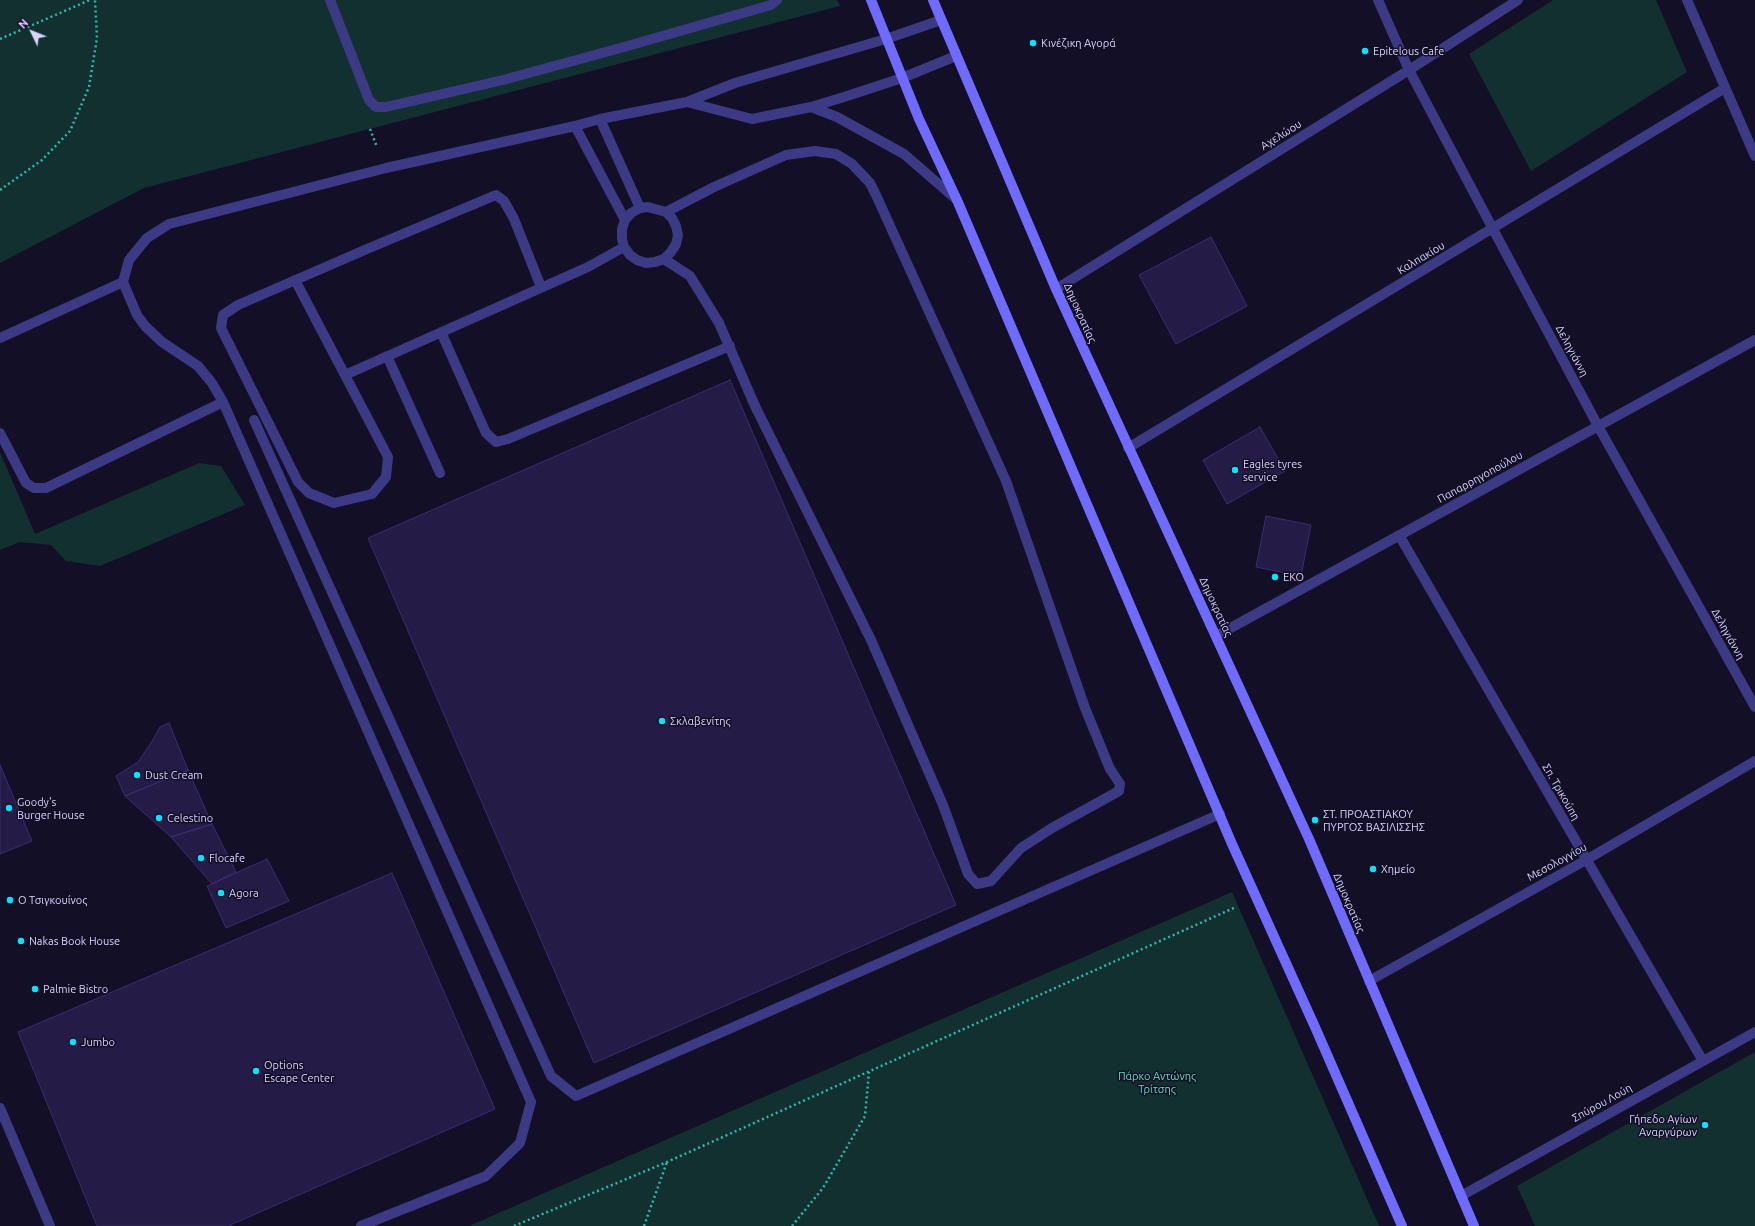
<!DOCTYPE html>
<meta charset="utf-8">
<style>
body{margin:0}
#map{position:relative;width:1755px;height:1226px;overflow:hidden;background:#130f26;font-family:Ubuntu,sans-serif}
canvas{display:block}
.north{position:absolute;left:12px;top:12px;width:40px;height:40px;-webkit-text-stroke:3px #130f26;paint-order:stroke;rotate:313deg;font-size:11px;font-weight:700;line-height:16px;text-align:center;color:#d9d4ff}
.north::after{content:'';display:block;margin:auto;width:14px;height:18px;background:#d9d4ff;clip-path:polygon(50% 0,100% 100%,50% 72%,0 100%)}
</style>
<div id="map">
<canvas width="1755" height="1226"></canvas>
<div class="north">N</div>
</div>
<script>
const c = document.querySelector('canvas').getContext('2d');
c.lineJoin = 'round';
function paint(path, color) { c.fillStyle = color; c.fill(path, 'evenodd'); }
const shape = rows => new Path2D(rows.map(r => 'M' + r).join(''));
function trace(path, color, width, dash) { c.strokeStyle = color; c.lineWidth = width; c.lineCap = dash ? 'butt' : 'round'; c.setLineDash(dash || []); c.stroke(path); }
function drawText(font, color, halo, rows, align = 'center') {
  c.font = font + ' Ubuntu,sans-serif'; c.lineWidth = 3; c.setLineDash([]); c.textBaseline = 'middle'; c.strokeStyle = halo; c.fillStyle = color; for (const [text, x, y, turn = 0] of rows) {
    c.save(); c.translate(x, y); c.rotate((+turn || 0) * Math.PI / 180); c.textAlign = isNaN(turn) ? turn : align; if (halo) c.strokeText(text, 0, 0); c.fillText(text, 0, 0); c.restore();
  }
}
const green = shape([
 [0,0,837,0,840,6,144,188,0,263],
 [1553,0,1656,0,1687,72,1531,171,1469,54],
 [0,452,35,534,199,463,221,466,245,505,100,566,66,561,51,545,20,542,0,550],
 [1232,892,1379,1226,469,1226],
 [1755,1052,1755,1226,1535,1226,1517,1186]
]);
const building = shape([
 [1211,237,1247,306,1176,344,1139,275,1211,237],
 [730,380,956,905,594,1063,368,538,730,380],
 [1260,427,1285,471,1227,504,1203,460,1260,427],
 [1266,516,1311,525,1301,576,1256,567,1266,516],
 [169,723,188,770,125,796,116,776,138,762,151,743,160,727,169,723],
 [0,765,32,841,0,854,0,765],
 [188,770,212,824,171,837,125,796,188,770],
 [212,824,236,872,212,884,171,837,212,824],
 [267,859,289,901,226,928,207,886,267,859],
 [392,873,495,1109,228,1226,97,1226,18,1032,392,873]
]);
const path = shape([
 [0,39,90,0],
 [370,129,377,147],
 [0,190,42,160,70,131,89,87,97,38,95,0],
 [514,1226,667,1162,1236,907],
 [644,1226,667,1162],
 [792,1226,823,1188,865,1116,869,1072]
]);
const lane = shape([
 [330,0,369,100,376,107,386,107,503,80,624,47,771,5,777,0],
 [687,102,752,119,811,107,844,97,902,78,956,56],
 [811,107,837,117,904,154,956,199],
 [600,119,640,208,631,213,625,220,622,229,622,239,624,247,630,255,637,260,646,263,655,262,664,259,671,252,676,244,678,235,676,226,672,218,666,212,648,207,640,208],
 [575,126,625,220],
 [664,259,690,276,719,323,755,406,871,640,943,805,968,874,977,884,991,881,1021,848,1052,828,1119,791,1120,784,1110,769,1085,708,1006,481,876,195,870,183,852,164,836,154,815,151,786,155,714,187,666,212],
 [295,280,388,457,386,477,372,494,334,503,309,493,298,482,221,328,223,315,238,305,367,249,496,195,504,201,514,219,541,287],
 [441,332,486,433,496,442,508,439,730,346],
 [0,338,123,282],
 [387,356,440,473],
 [345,375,588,267,624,247],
 [254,420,551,1076,576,1096,1220,814],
 [0,433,26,483,34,488,46,488,223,402],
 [0,1108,50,1226],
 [361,1226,486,1176,520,1143,531,1102,223,402,212,383,198,366,162,342,145,326,137,315,123,282,129,260,147,238,169,224,386,168,575,126,600,119,687,102,735,83,886,39,941,20]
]);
const street = shape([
 [1378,0,1409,70,1493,229,1598,426,1755,707],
 [1687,0,1755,156],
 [1056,289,1409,70,1518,0],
 [1128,448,1725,88],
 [1399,535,1703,1061],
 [1216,636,1755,340],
 [1369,981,1586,860,1755,761],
 [1461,1196,1755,1032]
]);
const secondary = shape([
 [871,0,919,119,957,200,1232,844,1315,1027,1402,1226],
 [933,0,1056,289,1309,839,1474,1226]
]);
const markers = [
 [1033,43,4,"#00e5ff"],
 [1365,51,4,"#00e5ff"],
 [1235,470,4,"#00e5ff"],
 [1275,577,4,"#00e5ff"],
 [662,721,4,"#00e5ff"],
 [137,775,4,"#00e5ff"],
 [9,808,4,"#00e5ff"],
 [159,818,4,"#00e5ff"],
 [1315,820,4,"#00e5ff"],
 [201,858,4,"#00e5ff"],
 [1373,869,4,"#00e5ff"],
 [221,893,4,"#00e5ff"],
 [10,900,4,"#00e5ff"],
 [21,941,4,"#00e5ff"],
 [35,989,4,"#00e5ff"],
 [73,1042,4,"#00e5ff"],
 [256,1071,4,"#00e5ff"],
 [1705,1125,4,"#00e5ff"]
];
const poiNames = [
 ["Κινέζικη Αγορά",1041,43],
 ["Epitelous Cafe",1373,51],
 ["Eagles tyres",1243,464],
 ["service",1243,477],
 ["EKO",1283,577],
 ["Σκλαβενίτης",670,721],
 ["Dust Cream",145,775],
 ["Goody's",17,802],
 ["Burger House",17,815],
 ["ΣΤ. ΠΡΟΑΣΤΙΑΚΟΥ",1323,814],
 ["ΠΥΡΓΟΣ ΒΑΣΙΛΙΣΣΗΣ",1323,827],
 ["Celestino",167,818],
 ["Flocafe",209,858],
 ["Χημείο",1381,869],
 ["Agora",229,893],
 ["Ο Τσιγκουίνος",18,900],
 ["Nakas Book House",29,941],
 ["Palmie Bistro",43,989],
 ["Jumbo",81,1042],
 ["Options",264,1065],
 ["Escape Center",264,1078],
 ["Γήπεδο Αγίων",1697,1119,"right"],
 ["Αναργύρων",1697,1132,"right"]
];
const streetNames = [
 ["Αχελώου",1281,135,-32],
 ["Καλπακίου",1421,258,-31],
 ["Δημοκρατίας",1080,313,66],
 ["Δεληγιάννη",1572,351,62],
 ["Παπαρρηγοπούλου",1480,477,-29],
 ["Δημοκρατίας",1216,607,65],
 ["Δεληγιάννη",1728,634,61],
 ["Σπ. Τρικούπη",1561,792,60],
 ["Μεσολογγίου",1557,862,-29],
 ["Δημοκρατίας",1349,903,67],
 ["Σπύρου Λούη",1602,1103,-29]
];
const parkNames = [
 ["Πάρκο Αντώνης",1157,1076],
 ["Τρίτσης",1157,1089]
];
paint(green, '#12302f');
paint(building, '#241b47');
trace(building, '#3b2d73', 1);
trace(path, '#2fb8b0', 2.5, [2, 3]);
trace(lane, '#3d3a85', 10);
trace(street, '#3d3a85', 10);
trace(secondary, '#6f6bff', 10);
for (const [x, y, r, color] of markers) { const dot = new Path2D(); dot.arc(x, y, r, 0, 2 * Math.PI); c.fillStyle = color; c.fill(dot); trace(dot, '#130f26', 1.5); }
drawText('11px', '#d9d4ff', '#130f26', poiNames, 'left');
drawText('11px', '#d9d4ff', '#130f26', streetNames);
drawText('11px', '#5fe0c0', '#130f26', parkNames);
</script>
